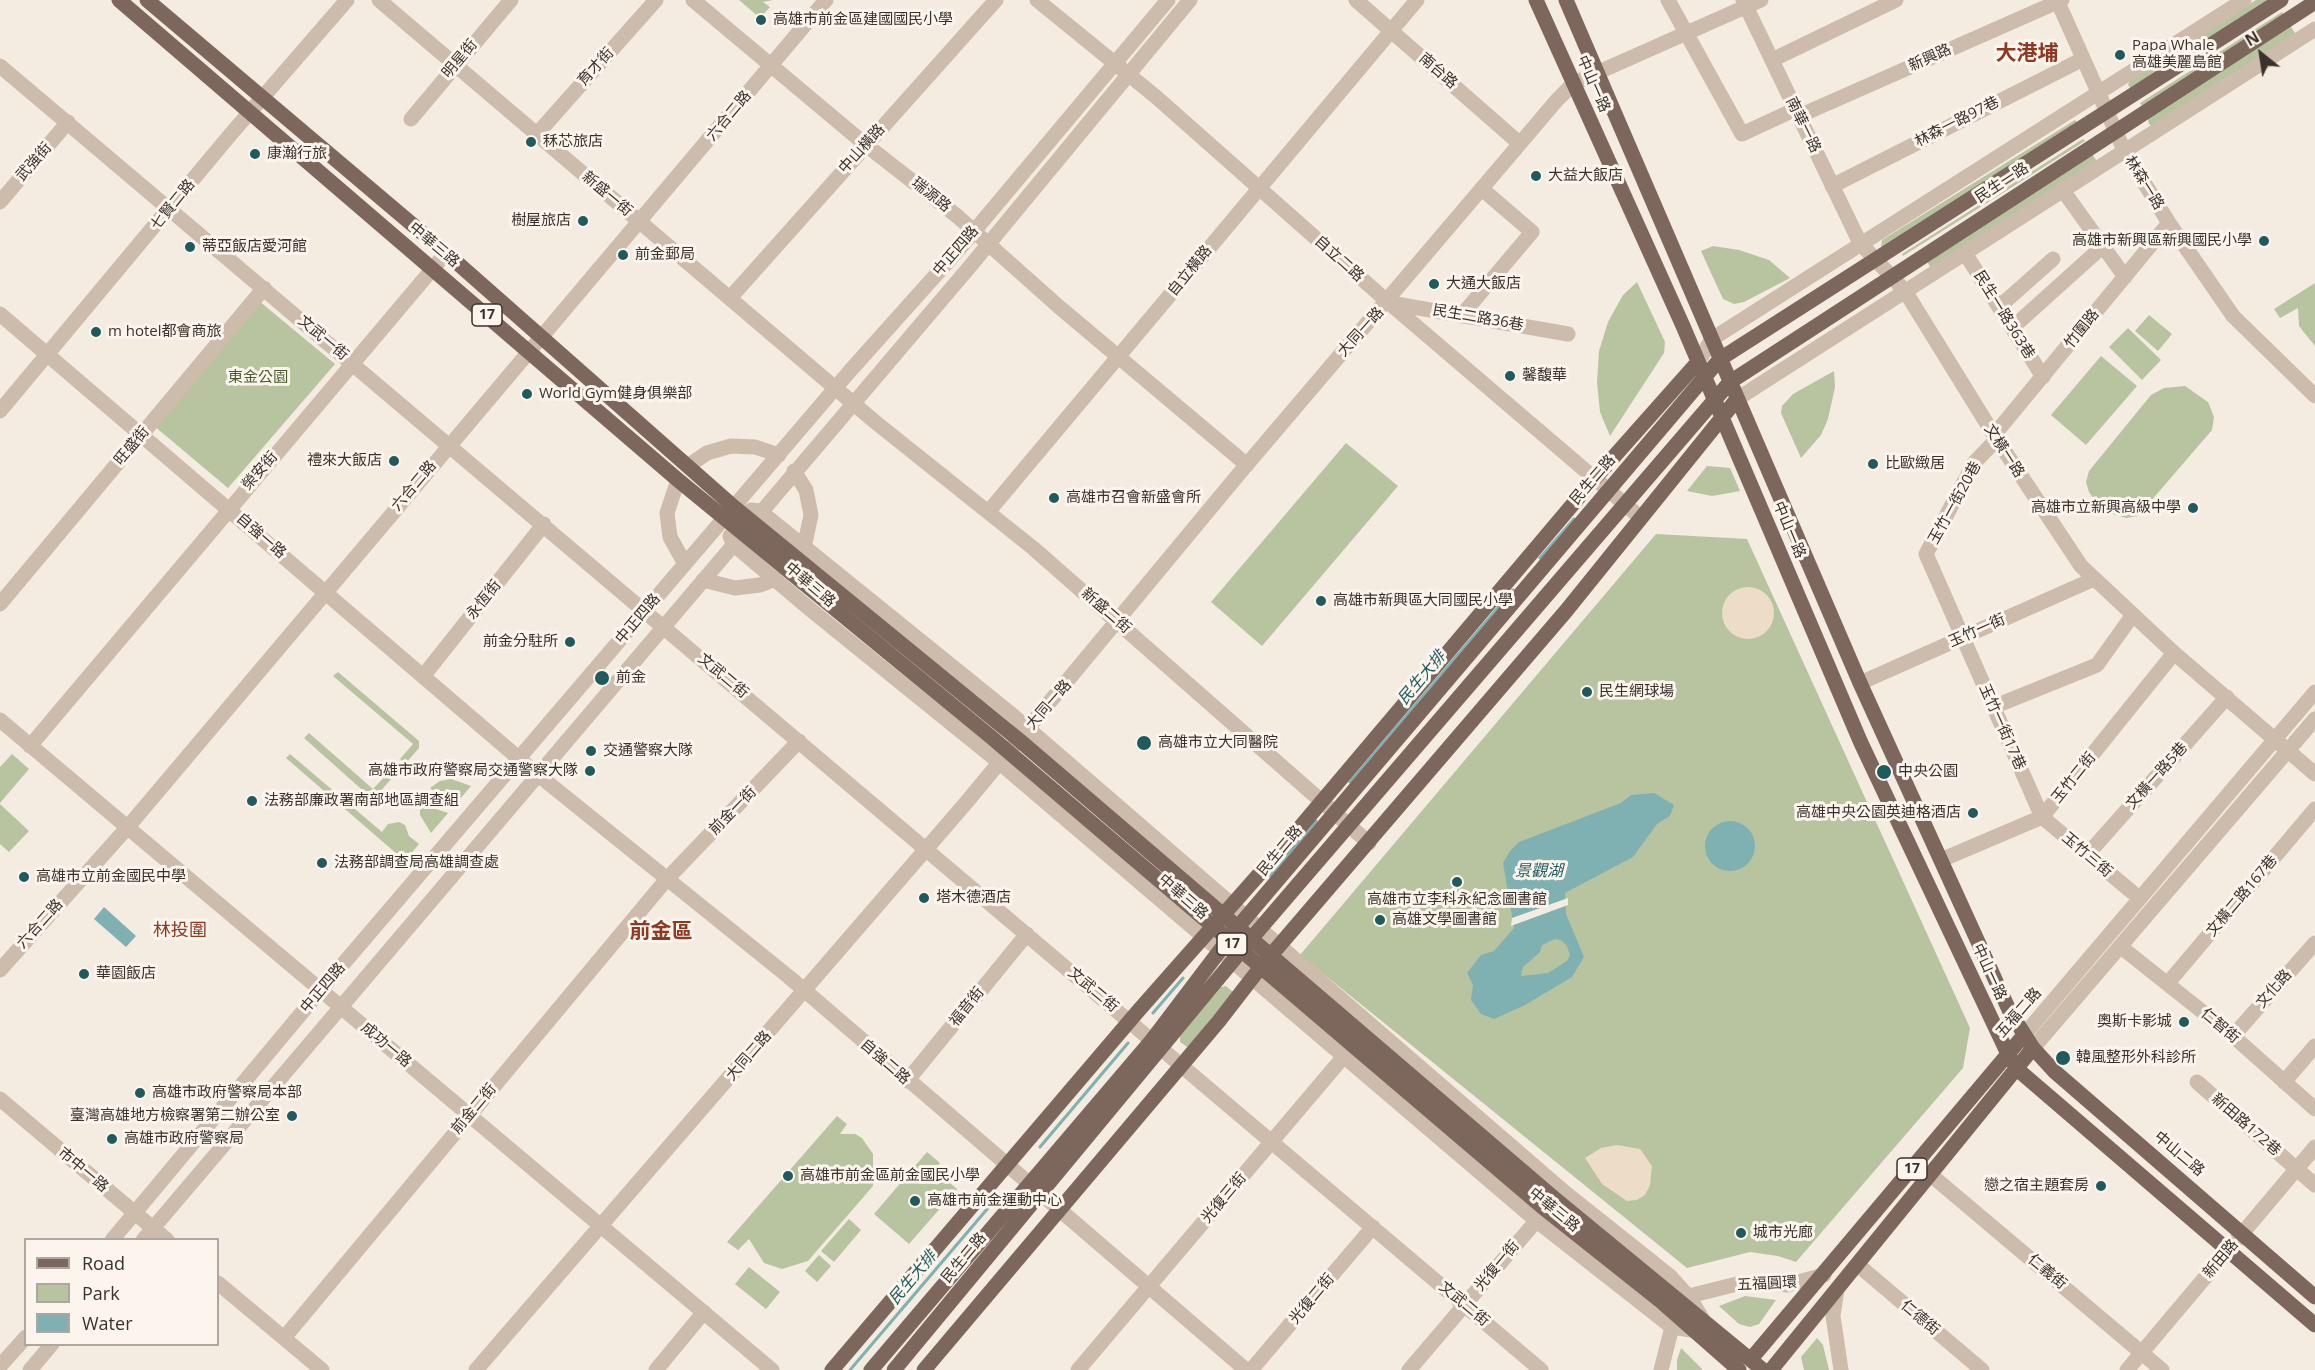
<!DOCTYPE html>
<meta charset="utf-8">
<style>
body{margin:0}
#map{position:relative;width:2315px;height:1370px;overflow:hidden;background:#f4ebe1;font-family:"Open Sans",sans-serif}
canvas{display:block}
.legend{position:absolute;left:24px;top:1238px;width:195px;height:108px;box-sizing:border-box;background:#fbf5ee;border:2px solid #aea6a0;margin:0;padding:8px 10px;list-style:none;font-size:18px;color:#3b302b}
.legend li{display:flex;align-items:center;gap:12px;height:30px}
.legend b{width:30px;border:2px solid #aea6a0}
.north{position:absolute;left:2231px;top:24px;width:60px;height:60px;-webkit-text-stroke:4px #fbf5ee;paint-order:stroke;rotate:330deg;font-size:16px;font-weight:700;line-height:24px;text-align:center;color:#3b302b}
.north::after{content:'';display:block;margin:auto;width:21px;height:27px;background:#3b302b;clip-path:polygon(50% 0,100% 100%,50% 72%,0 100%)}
</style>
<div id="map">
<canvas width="2315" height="1370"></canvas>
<ul class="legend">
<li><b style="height:8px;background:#7d675c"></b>Road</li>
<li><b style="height:16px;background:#b8c4a0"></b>Park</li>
<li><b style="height:16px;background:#7fb0b2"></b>Water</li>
</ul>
<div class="north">N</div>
</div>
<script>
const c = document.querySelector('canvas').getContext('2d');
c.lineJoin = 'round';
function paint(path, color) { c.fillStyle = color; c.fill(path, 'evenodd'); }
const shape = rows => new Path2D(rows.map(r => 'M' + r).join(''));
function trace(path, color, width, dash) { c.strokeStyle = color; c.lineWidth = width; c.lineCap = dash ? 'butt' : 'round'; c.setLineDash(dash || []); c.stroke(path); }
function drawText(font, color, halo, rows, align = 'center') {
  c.font = font + ' "Open Sans","Noto Sans TC",sans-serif'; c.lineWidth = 6; c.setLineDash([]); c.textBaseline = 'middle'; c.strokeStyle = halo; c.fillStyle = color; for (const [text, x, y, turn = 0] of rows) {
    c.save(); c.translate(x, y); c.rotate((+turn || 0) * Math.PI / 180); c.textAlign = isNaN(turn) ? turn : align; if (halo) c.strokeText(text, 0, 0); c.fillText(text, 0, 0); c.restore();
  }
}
const green = shape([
 [739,0,773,0,763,2,770,7,760,18],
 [2256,0,2274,0,2132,90,2128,85,2130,80],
 [2282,12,2284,15,2142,106,2140,103],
 [2290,25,2296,35,2152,126,2149,124,2147,115],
 [2075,120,2077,122,1884,248,1881,246,1882,240],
 [2083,139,2085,141,1903,256,1902,254],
 [2092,154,2098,163,1931,268,1927,262],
 [1713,246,1739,250,1769,260,1790,278,1744,302,1734,304,1723,299,1701,251],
 [1637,282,1665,342,1664,353,1610,436,1600,412,1597,382,1599,351,1608,322,1623,295],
 [2315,283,2315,346,2299,326,2298,308,2280,318,2274,309],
 [259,301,335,364,228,488,153,425],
 [2149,315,2172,334,2158,351,2135,331],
 [2128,328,2161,360,2142,380,2109,347],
 [2101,356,2137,386,2086,445,2051,415],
 [1834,371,1835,387,1828,419,1821,435,1801,458,1781,413,1782,406,1793,394],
 [2185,386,2208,402,2214,417,2212,430,2138,516,2126,518,2101,510,2089,492,2086,482,2089,471,2151,395,2164,388],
 [1346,443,1398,486,1262,646,1211,602],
 [1707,466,1730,468,1740,491,1712,496,1687,491],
 [1656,534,1747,539,1970,1028,1963,1068,1796,1262,1778,1256,1750,1252,1687,1268,1300,955],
 [338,672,419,741,419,748,405,764,400,759,413,744,333,676],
 [309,733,373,789,387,774,392,778,377,795,369,796,304,738],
 [12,754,29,769,0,803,0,767],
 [290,754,382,832,388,824,399,822,405,825,409,836,419,844,405,861,286,758],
 [451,779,471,786,454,806,450,803,448,795,437,794,430,788,440,781],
 [425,793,433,799,436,809,448,813,431,833,420,815,420,804],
 '434 802a7 7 0 1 1 14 0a7 7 0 1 1-14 0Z',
 [0,804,29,831,9,852,0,844],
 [1226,986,1233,992,1189,1048,1180,1042,1180,1036,1221,987],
 [837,1116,847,1124,840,1134,855,1134,862,1138,873,1154,873,1186,808,1261,782,1269,764,1263,749,1239,738,1250,727,1242],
 [927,1152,940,1163,934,1170,957,1189,909,1244,874,1214],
 [849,1219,861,1230,834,1262,821,1251],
 [819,1255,831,1266,817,1282,805,1271],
 [749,1267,780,1292,766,1309,735,1284],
 [1745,1296,1776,1300,1759,1324,1750,1327,1739,1324,1719,1306],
 [1817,1338,1823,1345,1829,1370,1804,1370,1801,1357],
 [1681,1348,1702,1369,1702,1370,1677,1370,1677,1360]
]);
const plaza = shape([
 '1722 613a26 26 0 1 1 52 0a26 26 0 1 1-52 0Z',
 [1617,1145,1640,1149,1652,1166,1650,1185,1645,1195,1637,1200,1627,1201,1602,1184,1585,1158,1601,1148]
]);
const water = shape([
 [1654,793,1674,805,1670,816,1657,824,1633,857,1565,893,1566,914,1584,957,1572,977,1525,1005,1494,1019,1481,1014,1471,1000,1473,985,1467,973,1481,955,1494,951,1514,928,1503,863,1510,851,1519,842,1621,803,1631,795],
 [1555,939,1561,940,1567,946,1570,955,1567,961,1548,973,1521,976,1523,967,1540,952,1542,945],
 '1705 846a25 25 0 1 1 50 0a25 25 0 1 1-50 0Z',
 [104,907,136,936,126,947,94,919]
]);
const pier = shape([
 [1568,898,1568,905,1511,926,1512,918]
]);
const stream = shape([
 [1540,558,1574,519],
 [1350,782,1513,590],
 [1270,876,1316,821],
 [1153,1013,1183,978],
 [1040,1147,1128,1043],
 [850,1370,994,1201]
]);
const minor = shape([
 [379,0,874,421,1033,548,1369,843],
 [693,0,866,145,957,216,1058,306,1247,465],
 [1037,0,1155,96,1388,302,1641,518],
 [1356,0,1519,143],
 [1668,0,1742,134,1796,109],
 [1743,0,1860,243,1905,291,1994,435,2081,566,2174,653,2315,774],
 [2057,0,2124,150,2169,223,2233,316,2315,396],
 [1772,60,1896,0],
 [0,66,1541,1370],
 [1799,116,2062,0],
 [411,119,511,0],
 [537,134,656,0],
 [1832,186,2083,59],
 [2062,189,2125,277],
 [0,202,68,122],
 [1965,253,2043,377],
 [730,298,996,0],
 [1390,303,1568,334],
 [1999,307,2053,259],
 [0,314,537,774,789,977,1246,1370],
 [1461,316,1532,232,1482,189],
 [2012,328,2102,247],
 [1698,362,1712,339,2244,0],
 [1737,399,2315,29],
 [0,411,230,135,347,0],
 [1994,435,2169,223],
 [1997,439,1974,463,1926,554,2042,817,2132,892],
 [688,466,707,453,731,446,755,447,779,455],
 [794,471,806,490,811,515,804,548],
 [678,480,667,513,670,537,685,564],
 [751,510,760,511,1010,713,1562,1190,1670,1276,1689,1297,1702,1318],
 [989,511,1417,0],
 [730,536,733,544,811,610,1000,763,1537,1221,1672,1327,1691,1330],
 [703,580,735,588,760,585,775,579],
 [0,604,264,288],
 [424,675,544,524],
 [1860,683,2094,579],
 [1993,707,2097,665,2132,616],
 [0,720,772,1370],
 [30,746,446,253],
 [2087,855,2227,697],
 [1941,860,2042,817,2174,653],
 [2121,947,2233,1036,2315,1109],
 [0,970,127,828,826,0],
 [2168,983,2315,809],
 [2024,1035,2315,692],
 [2233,1036,2315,943],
 [2033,1048,2315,719],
 [907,1081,1027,934],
 [2197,1082,2315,1185],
 [2284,1082,2315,1046],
 [0,1099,167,1240],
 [1931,1175,2162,1370],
 [112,1240,320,991,849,372,960,248,1168,0],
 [143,1240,972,264,1190,0],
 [1858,1265,1982,1370],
 [218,1283,322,1370],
 [1837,1289,1833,1316,1841,1370],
 [1681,1298,1737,1284,1763,1282,1787,1285,1824,1275],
 [284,1338,666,880,799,741],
 [0,1366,26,1337],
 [30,1370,52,1344],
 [476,1370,965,804,1238,475,1557,100,1574,83,1761,0],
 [656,1370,704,1312],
 [1078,1370,1351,1048],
 [1251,1370,1373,1227],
 [1409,1370,1543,1213],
 [1661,1370,1672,1327],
 [2127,1370,2315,1147]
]);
const major = shape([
 [119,0,678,480,991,737,1546,1210,1663,1303,1739,1370],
 [147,0,446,253,734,507,1019,740,1555,1199,1763,1370],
 [1536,0,1683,326,1861,743,2008,1054,2017,1069,2315,1325],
 [1566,0,1860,683,2010,1012,2033,1048,2054,1071,2315,1297],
 [1751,1359,2024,1035],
 [832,1370,1139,1010,1285,845,1595,478,1698,362],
 [871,1370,1152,1040,1237,928,1720,359,2281,0],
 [894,1370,1251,939,1730,382,2315,2],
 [924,1370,1219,1021,1260,968,1566,611,1737,399],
 [1771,1370,2033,1048]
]);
const markers = [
 [761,20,6,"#1f5a5e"],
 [2120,55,6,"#1f5a5e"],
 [531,142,6,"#1f5a5e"],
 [255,154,6,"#1f5a5e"],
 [1536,176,6,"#1f5a5e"],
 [583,221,6,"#1f5a5e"],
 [2264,241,6,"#1f5a5e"],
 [190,247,6,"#1f5a5e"],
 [623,255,6,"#1f5a5e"],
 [1434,284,6,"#1f5a5e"],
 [96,332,6,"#1f5a5e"],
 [1510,376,6,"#1f5a5e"],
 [527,394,6,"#1f5a5e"],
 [394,461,6,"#1f5a5e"],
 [1873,464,6,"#1f5a5e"],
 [1054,498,6,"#1f5a5e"],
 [2193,508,6,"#1f5a5e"],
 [1321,601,6,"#1f5a5e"],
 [570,642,6,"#1f5a5e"],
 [602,678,8,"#1f5a5e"],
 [1587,692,6,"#1f5a5e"],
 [1144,743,8,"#1f5a5e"],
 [591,751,6,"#1f5a5e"],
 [590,771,6,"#1f5a5e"],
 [1884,772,8,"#1f5a5e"],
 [252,801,6,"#1f5a5e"],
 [1973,813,6,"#1f5a5e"],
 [322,863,6,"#1f5a5e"],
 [24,877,6,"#1f5a5e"],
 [1457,882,6,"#1f5a5e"],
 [924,898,6,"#1f5a5e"],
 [1380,920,6,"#1f5a5e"],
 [84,974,6,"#1f5a5e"],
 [2184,1022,6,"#1f5a5e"],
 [2063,1058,8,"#1f5a5e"],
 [140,1093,6,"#1f5a5e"],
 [292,1116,6,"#1f5a5e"],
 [112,1139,6,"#1f5a5e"],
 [788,1176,6,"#1f5a5e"],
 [2101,1186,6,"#1f5a5e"],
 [915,1201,6,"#1f5a5e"],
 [1741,1233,6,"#1f5a5e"]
];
const shields = [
 [487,315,30],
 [1232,944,30],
 [1912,1169,30]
];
const shieldNames = [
 ["17",487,315],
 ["17",1232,944],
 ["17",1912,1169]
];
const poiNames = [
 ["高雄市前金區建國國民小學",773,20],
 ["Papa Whale",2132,46],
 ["高雄美麗島館",2132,63],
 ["秝芯旅店",543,142],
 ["康瀚行旅",267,154],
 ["大益大飯店",1548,176],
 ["樹屋旅店",571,221,"right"],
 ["高雄市新興區新興國民小學",2252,241,"right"],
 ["蒂亞飯店愛河館",202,247],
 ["前金郵局",635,255],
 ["大通大飯店",1446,284],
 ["m hotel都會商旅",108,332],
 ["馨馥華",1522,376],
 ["World Gym健身俱樂部",539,394],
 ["禮來大飯店",382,461,"right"],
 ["比歐緻居",1885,464],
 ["高雄市召會新盛會所",1066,498],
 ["高雄市立新興高級中學",2181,508,"right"],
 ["高雄市新興區大同國民小學",1333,601],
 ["前金分駐所",558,642,"right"],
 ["前金",616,678],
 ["民生網球場",1599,692],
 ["高雄市立大同醫院",1158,743],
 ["交通警察大隊",603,751],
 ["高雄市政府警察局交通警察大隊",578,771,"right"],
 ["中央公園",1898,772],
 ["法務部廉政署南部地區調查組",264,801],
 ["高雄中央公園英迪格酒店",1961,813,"right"],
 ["法務部調查局高雄調查處",334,863],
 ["高雄市立前金國民中學",36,877],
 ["塔木德酒店",936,898],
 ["高雄市立李科永紀念圖書館",1457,900,"center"],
 ["高雄文學圖書館",1392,920],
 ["華園飯店",96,974],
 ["奧斯卡影城",2172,1022,"right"],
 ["韓風整形外科診所",2076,1058],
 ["高雄市政府警察局本部",152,1093],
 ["臺灣高雄地方檢察署第二辦公室",280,1116,"right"],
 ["高雄市政府警察局",124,1139],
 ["高雄市前金區前金國民小學",800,1176],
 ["戀之宿主題套房",2089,1186,"right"],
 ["高雄市前金運動中心",927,1201],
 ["城市光廊",1753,1233]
];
const streetNames = [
 ["新興路",1930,58,-24],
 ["明星街",460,59,-50],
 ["育才街",596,67,-48],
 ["南台路",1438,71,41],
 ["中山一路",1593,84,66],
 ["六合二路",729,116,-50],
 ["林森一路97巷",1957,122,-27],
 ["南華一路",1803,125,64],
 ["中山橫路",862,149,-48],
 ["武強街",34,162,-49],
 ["民生一路",2002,183,-33],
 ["林森一路",2144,183,58],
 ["新盛一街",607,194,40],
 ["瑞源路",931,195,39],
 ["七賢二路",173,205,-51],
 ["中華三路",434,245,40],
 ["中正四路",956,251,-49],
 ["自立二路",1339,259,42],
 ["自立橫路",1190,271,-51],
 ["民生一路363巷",2004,315,58],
 ["民生二路36巷",1478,318,10],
 ["竹圍路",2082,329,-51],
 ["大同一路",1361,332,-48],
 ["文武一街",323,338,40],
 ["旺盛街",132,446,-50],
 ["文橫一路",2004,451,57],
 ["榮安街",260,471,-49],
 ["民生二路",1593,480,-49],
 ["六合二路",414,486,-50],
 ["玉竹一街20巷",1955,503,-61],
 ["中山一路",1789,530,67],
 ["自強一路",261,536,41],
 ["中華三路",810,585,40],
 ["永恆街",484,600,-51],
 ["新盛二街",1106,611,41],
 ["中正四路",638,619,-50],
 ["玉竹一街",1977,631,-24],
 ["文武二街",723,676,40],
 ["大同一路",1049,705,-49],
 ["玉竹一街17巷",2002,727,66],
 ["文橫一路5巷",2157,776,-48],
 ["玉竹二街",2074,778,-51],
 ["前金一街",733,811,-46],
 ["民生二路",1280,851,-50],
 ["玉竹三街",2087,855,40],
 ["文橫二路167巷",2242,896,-50],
 ["中華三路",1183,897,41],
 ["六合二路",40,924,-48],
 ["中山一路",1989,972,65],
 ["中正四路",323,988,-50],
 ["文化路",2274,989,-49],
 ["文武二街",1093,990,40],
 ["福音街",967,1007,-51],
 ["五福二路",2019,1013,-49],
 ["仁智街",2220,1026,40],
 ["成功一路",386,1045,40],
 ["大同二路",749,1056,-49],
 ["自強二路",885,1062,41],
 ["前金二街",474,1109,-50],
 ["新田路172巷",2246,1125,41],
 ["中山二路",2179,1154,40],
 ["市中一路",83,1170,40],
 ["光復三街",1224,1198,-50],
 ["中華三路",1554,1210,39],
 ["民生二路",964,1258,-50],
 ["新田路",2221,1259,-50],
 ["光復一街",1497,1266,-50],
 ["仁義街",2047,1272,40],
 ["五福圓環",1767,1284,-3],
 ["光復二街",1312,1299,-50],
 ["文武二街",1464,1304,40],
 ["仁德街",1920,1318,40]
];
const parkNames = [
 ["東金公園",258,378]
];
const waterNames = [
 ["民生大排",1422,678,-50],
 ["景觀湖",1539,871],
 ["民生大排",913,1278,-50]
];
const quarterNames = [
 ["林投圍",180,931]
];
const districtNames = [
 ["大港埔",2027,54],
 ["前金區",661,932]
];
paint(green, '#b8c4a0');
paint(plaza, '#ecdcc8');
paint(water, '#7fb0b2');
paint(pier, '#f4ebe1');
trace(stream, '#7fb0b2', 3);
trace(minor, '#cdbbac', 15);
trace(major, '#7d675c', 15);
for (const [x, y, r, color] of markers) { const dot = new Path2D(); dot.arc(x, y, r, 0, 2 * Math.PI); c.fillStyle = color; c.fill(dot); trace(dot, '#fbf5ee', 2); }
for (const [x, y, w] of shields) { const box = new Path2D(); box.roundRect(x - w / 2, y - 11, w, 22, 4.5); c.fillStyle = '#fbf5ee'; c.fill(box); trace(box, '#3b302b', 1.5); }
drawText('bold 14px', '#3b302b', null, shieldNames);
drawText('15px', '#3b302b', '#fbf5ee', poiNames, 'left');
drawText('15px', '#3b302b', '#fbf5ee', streetNames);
drawText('15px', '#4a5a2e', '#fbf5ee', parkNames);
drawText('italic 16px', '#1f5a5e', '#fbf5ee', waterNames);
drawText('18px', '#8c3b22', '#fbf5ee', quarterNames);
drawText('bold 21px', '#8c3b22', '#fbf5ee', districtNames);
</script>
